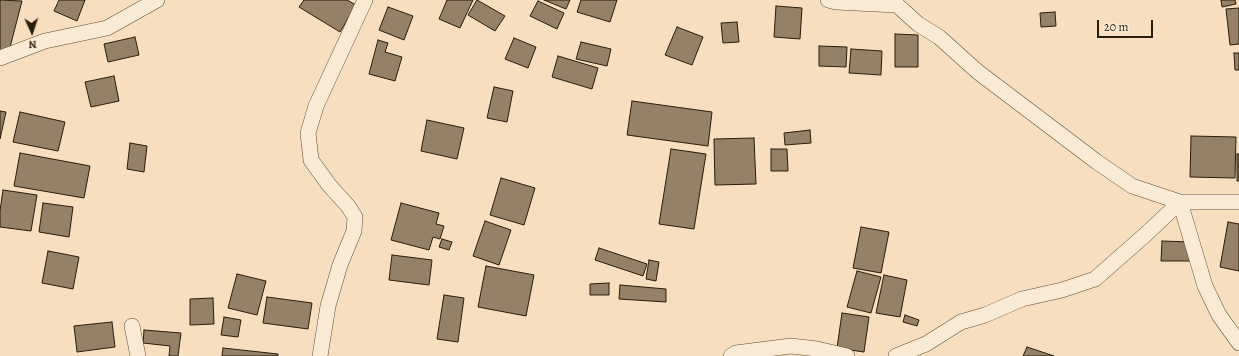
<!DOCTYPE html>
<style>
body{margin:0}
#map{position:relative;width:1239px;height:356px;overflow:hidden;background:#f6debe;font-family:Alegreya,serif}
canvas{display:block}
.north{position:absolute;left:12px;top:12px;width:40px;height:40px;-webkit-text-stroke:3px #f9ead5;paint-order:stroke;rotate:177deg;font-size:11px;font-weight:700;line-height:16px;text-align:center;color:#291d0b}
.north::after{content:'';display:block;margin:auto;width:14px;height:18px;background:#291d0b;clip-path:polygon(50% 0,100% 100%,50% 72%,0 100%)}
.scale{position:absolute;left:1097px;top:20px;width:56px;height:18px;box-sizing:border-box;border:2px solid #291d0b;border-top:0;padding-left:5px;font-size:12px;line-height:14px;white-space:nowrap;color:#291d0b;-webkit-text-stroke:3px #f9ead5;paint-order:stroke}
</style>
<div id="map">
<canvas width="1239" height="356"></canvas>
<div class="north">N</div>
<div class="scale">20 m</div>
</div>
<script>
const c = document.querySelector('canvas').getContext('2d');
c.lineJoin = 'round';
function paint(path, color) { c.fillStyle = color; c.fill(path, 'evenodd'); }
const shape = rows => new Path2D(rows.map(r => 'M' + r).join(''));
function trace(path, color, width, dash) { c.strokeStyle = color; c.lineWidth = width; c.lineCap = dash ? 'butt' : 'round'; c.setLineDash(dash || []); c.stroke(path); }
const building = shape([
 [0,0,22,1,8,55,0,53,0,0],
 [59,0,85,0,77,21,54,11,59,0],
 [304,0,347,0,356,5,340,32,299,7,304,0],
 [447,0,473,0,460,28,439,19,447,0],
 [477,0,505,16,495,31,468,15,477,0],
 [544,0,570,0,566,9,544,0],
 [581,0,617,0,610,22,577,12,581,0],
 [1221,0,1235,0,1236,4,1222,7,1221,0],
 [538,1,564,13,557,29,530,16,538,1],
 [776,6,802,8,800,39,774,37,776,6],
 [388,7,413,16,404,40,379,30,388,7],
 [1239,8,1239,44,1230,45,1226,9,1239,8],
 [1055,12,1056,26,1041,27,1040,13,1055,12],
 [737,22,739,42,723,43,721,23,737,22],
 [677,27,703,37,692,65,665,55,677,27],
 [895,34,918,35,918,67,895,67,895,34],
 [135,37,139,55,108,62,104,44,135,37],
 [514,38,536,47,528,68,505,59,514,38],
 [378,40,388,43,385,52,402,57,395,81,369,74,378,40],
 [581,42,611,49,607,66,576,59,581,42],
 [819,46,847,47,846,67,819,66,819,46],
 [851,49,882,51,881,75,849,73,851,49],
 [1234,53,1239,53,1239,70,1235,70,1234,53],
 [558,56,598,68,592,89,552,77,558,56],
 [114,76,119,101,91,107,85,82,114,76],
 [494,87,513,91,507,122,487,118,494,87],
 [632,101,712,112,708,146,627,135,632,101],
 [0,111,6,112,0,139,0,111],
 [20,112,65,122,58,151,13,142,20,112],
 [427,120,464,128,457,159,421,151,427,120],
 [810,130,811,143,785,145,784,133,810,130],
 [1191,136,1236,137,1235,178,1190,177,1191,136],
 [754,138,756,184,715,185,714,139,754,138],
 [130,143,147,146,144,172,127,169,130,143],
 [671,149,706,154,694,229,659,224,671,149],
 [771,149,787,149,788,171,771,171,771,149],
 [20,153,90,166,84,198,14,186,20,153],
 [1237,154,1239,154,1239,181,1237,181,1237,154],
 [501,178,535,188,524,225,490,215,501,178],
 [3,190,37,195,31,231,0,227,0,211,3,190],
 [43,203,73,207,69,237,39,232,43,203],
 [401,203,439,213,436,224,444,226,440,239,433,237,429,250,391,240,401,203],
 [485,221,511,230,499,265,473,256,485,221],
 [1228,222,1239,224,1239,271,1220,267,1228,222],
 [861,227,889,232,881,273,853,268,861,227],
 [442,239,452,242,449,250,439,247,442,239],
 [1162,241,1191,242,1191,261,1161,261,1162,241],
 [599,248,647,264,643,276,595,260,599,248],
 [48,251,79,257,73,289,42,283,48,251],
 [392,255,432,260,429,285,389,280,392,255],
 [649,260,659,262,656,281,646,279,649,260],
 [486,266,534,275,526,316,478,307,486,266],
 [857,271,881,277,871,313,847,307,857,271],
 [237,274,266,281,257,315,228,308,237,274],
 [884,275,907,280,900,317,876,313,884,275],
 [609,283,609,295,590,295,590,284,609,283],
 [620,285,666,289,666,302,619,299,620,285],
 [444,295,464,298,458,342,437,339,444,295],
 [267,297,312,303,308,329,263,323,267,297],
 [213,298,214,324,190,325,190,299,213,298],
 [842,313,869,317,864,352,837,348,842,313],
 [905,315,919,320,917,326,903,322,905,315],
 [224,317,241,320,238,337,221,335,224,317],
 [112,322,115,347,77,352,74,326,112,322],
 [144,330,181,333,178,356,169,356,170,346,143,343,144,330],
 [1027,347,1054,356,1023,356,1027,347],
 [223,348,278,354,278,356,222,356,223,348]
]);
const street = shape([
 [828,0,836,2,897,5],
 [895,0,897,5,918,24,939,37,978,72,1097,162,1132,186,1180,202,1205,286,1219,315,1239,343],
 [0,58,45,41,107,28,157,0],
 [132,326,138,356],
 [320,356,328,306,340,265,354,231,355,217,348,206,329,185,311,160,308,133,316,106,365,0],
 [731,356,736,353,791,346,817,349,847,356],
 [896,356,926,344,961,322,985,315,1022,299,1062,290,1095,279,1145,235,1180,202,1239,202]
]);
paint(building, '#948168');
trace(building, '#291d0b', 1);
trace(street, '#5c4d38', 16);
trace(street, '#f9ead5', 15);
</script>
